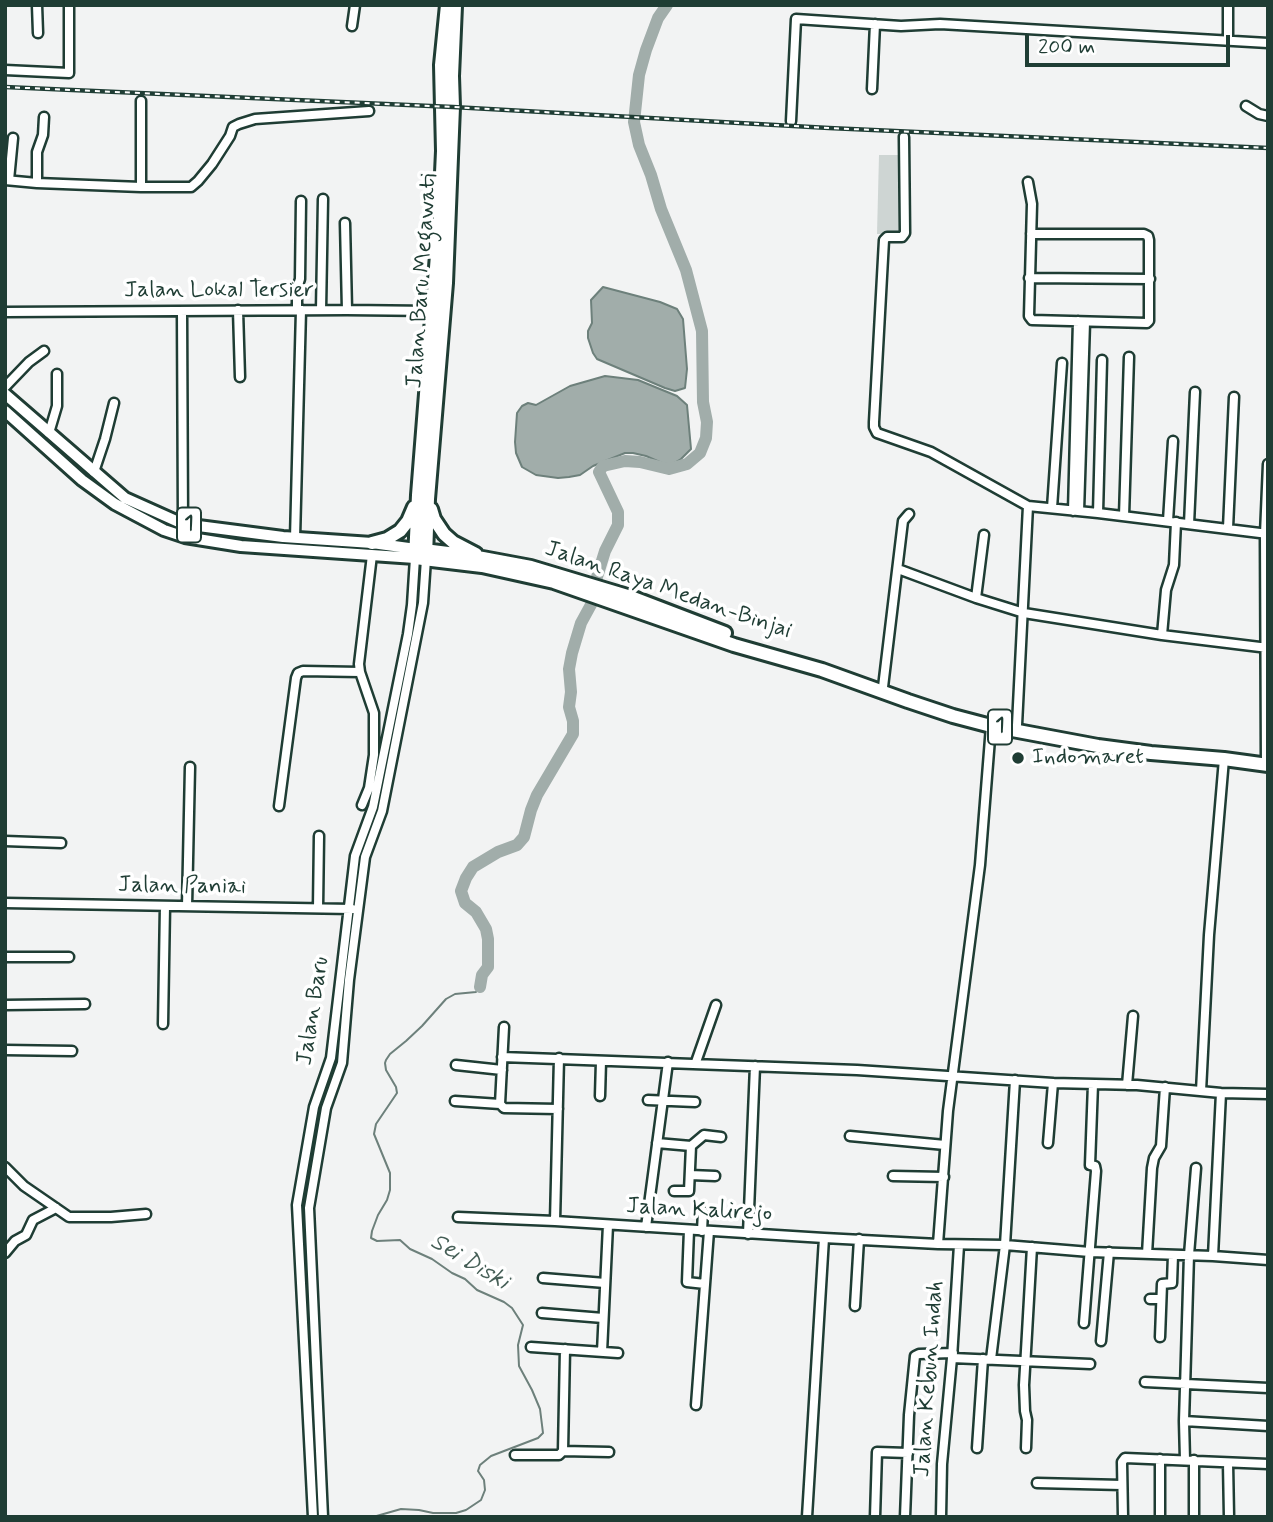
<!DOCTYPE html>
<style>
body{margin:0}
#map{position:relative;width:1273px;height:1522px;overflow:hidden;background:#f2f3f3;font-family:Mynerve,sans-serif}
canvas{display:block}
.frame{position:absolute;inset:0;border:7px solid #1f3d34;pointer-events:none}
.scale{position:absolute;left:1025px;top:35px;width:205px;height:32px;box-sizing:border-box;border:4px solid #1f3d34;border-top:0;padding-left:9px;font-size:21px;line-height:24px;white-space:nowrap;color:#1f3d34;-webkit-text-stroke:5px #fff;paint-order:stroke}
</style>
<div id="map">
<canvas width="1273" height="1522"></canvas>
<div class="frame"></div>
<div class="scale">200 m</div>
</div>
<script>
const c = document.querySelector('canvas').getContext('2d');
c.lineJoin = 'round';
function paint(path, color) { c.fillStyle = color; c.fill(path, 'evenodd'); }
const shape = rows => new Path2D(rows.map(r => 'M' + r).join(''));
function trace(path, color, width, dash) { c.strokeStyle = color; c.lineWidth = width; c.lineCap = dash ? 'butt' : 'round'; c.setLineDash(dash || []); c.stroke(path); }
function drawText(font, color, halo, rows, align = 'center') {
  c.font = font + ' Mynerve,sans-serif'; c.lineWidth = 7; c.setLineDash([]); c.textBaseline = 'middle'; c.strokeStyle = halo; c.fillStyle = color; for (const [text, x, y, turn = 0] of rows) {
    c.save(); c.translate(x, y); c.rotate((+turn || 0) * Math.PI / 180); c.textAlign = isNaN(turn) ? turn : align; if (halo) c.strokeText(text, 0, 0); c.fillText(text, 0, 0); c.restore();
  }
}
const green = shape([
 [879,155,902,155,900,234,877,234]
]);
const water = shape([
 [603,287,660,302,677,309,683,319,687,369,685,388,675,391,665,388,597,359,593,353,588,338,588,331,592,323,591,300,603,287],
 [605,376,638,380,677,396,687,405,691,449,681,459,671,465,662,463,646,456,633,453,625,453,593,466,580,475,569,477,558,478,536,475,522,467,516,453,515,442,517,413,522,406,528,403,536,405,570,386,605,376]
]);
const stream = shape([
 [373,1517,401,1509,419,1510,433,1513,456,1513,466,1510,481,1500,485,1490,484,1480,478,1471,480,1465,491,1456,538,1438,543,1433,540,1409,532,1390,519,1366,518,1345,523,1325,512,1308,504,1302,477,1290,465,1279,452,1273,432,1259,410,1249,400,1240,377,1241,371,1238,372,1231,378,1215,387,1200,390,1190,390,1173,374,1134,376,1124,397,1093,396,1087,386,1070,385,1063,386,1060,390,1054,406,1041,422,1026,446,999,455,994,476,992,480,987]
]);
const river = shape([
 [480,987,482,975,488,967,488,939,486,929,476,912,465,903,461,891,466,878,473,867,498,852,517,845,524,837,531,810,537,795,573,734,573,721,569,707,571,692,569,669,572,653,581,623,593,601,597,577,605,551,618,525,618,512,599,472,603,466,625,461,640,462,669,469,687,464,700,453,706,438,707,422,703,402,702,331,686,270,661,209,651,175,639,145,634,122,639,75,646,50,658,18,667,5]
]);
const minor = shape([
 [37,5,38,33],
 [1228,5,1228,40],
 [352,26,355,5],
 [5,70,69,73,69,5],
 [872,89,875,24],
 [141,101,141,187],
 [1246,106,1259,114,1268,116],
 [791,121,796,19,901,26,940,24,1268,43],
 [904,137,905,233,902,237,887,237,884,240,874,422,874,427,877,433,931,452,1028,506,1098,513,1268,534],
 [5,180,37,183,141,187,191,187,198,181,212,164,230,136,233,127,239,124,255,119,369,111],
 [9,180,13,138],
 [1028,182,1032,204,1029,316,1032,320,1147,323,1149,321,1149,240,1148,236,1144,234,1031,234],
 [37,183,37,152,43,135,44,117],
 [345,223,347,310],
 [1029,278,1150,279],
 [238,310,240,377],
 [297,310,297,288,300,279,301,201],
 [321,310,323,199],
 [182,311,183,524],
 [5,312,347,310,433,311],
 [5,387,29,362,44,351],
 [49,433,57,406,57,374],
 [94,472,105,439,114,403],
 [1052,508,1062,363],
 [1073,511,1078,321],
 [1079,511,1085,322],
 [1098,513,1102,360],
 [1124,516,1129,357],
 [1168,521,1173,441],
 [1189,524,1195,392],
 [1228,528,1234,397],
 [295,538,301,310],
 [898,569,976,598,1024,613,1162,635,1268,648],
 [976,598,984,535],
 [1162,635,1166,590,1174,565,1176,522],
 [883,687,903,521,909,514],
 [1017,725,1028,506],
 [1266,765,1265,534,1268,464],
 [362,805,369,788,374,755,374,713,360,672,359,664,372,555],
 [279,806,296,678,298,673,303,671,360,672],
 [5,841,61,843],
 [5,903,352,909],
 [187,906,190,767],
 [318,908,319,836],
 [5,957,69,957],
 [5,1005,85,1004],
 [163,1024,165,906],
 [5,1050,72,1051],
 [502,1057,857,1070,1053,1083,1137,1085,1221,1093,1268,1094],
 [696,1062,716,1005],
 [456,1065,502,1070],
 [1127,1085,1133,1016],
 [1201,1091,1209,935,1224,759],
 [600,1096,601,1061],
 [648,1100,695,1102],
 [455,1101,500,1104,504,1108,558,1109],
 [500,1104,504,1027],
 [850,1136,945,1145],
 [657,1143,691,1146,704,1135,721,1137],
 [1048,1143,1053,1083],
 [5,1167,24,1186,69,1217,111,1217,146,1214],
 [690,1175,715,1176],
 [893,1176,944,1177],
 [674,1191,689,1191,691,1146],
 [458,1217,555,1221,824,1238,938,1244,1005,1245,1090,1252,1213,1256,1268,1260],
 [555,1221,559,1058],
 [646,1227,668,1062],
 [689,1230,687,1282,705,1284],
 [702,1231,703,1211],
 [748,1234,755,1066],
 [938,1244,948,1111,980,865,991,726],
 [5,1253,15,1241,26,1235,33,1220,56,1208],
 [1147,1254,1152,1168,1154,1158,1161,1146,1165,1087],
 [1213,1256,1221,1093],
 [543,1278,605,1283],
 [1150,1299,1161,1299],
 [855,1306,859,1239],
 [542,1313,603,1318],
 [1084,1323,1096,1171,1095,1166,1090,1165,1093,1084],
 [1160,1337,1162,1284,1172,1283,1173,1255],
 [1101,1341,1109,1252],
 [531,1347,618,1353],
 [602,1352,608,1225],
 [952,1358,1090,1364],
 [991,1359,1005,1245,1015,1080],
 [1145,1382,1268,1388],
 [696,1405,709,1231],
 [1184,1421,1268,1426],
 [977,1448,983,1359],
 [1026,1448,1027,1420,1025,1411,1024,1385,1032,1247],
 [563,1451,565,1349],
 [515,1455,559,1455,563,1451,609,1452],
 [1185,1460,1184,1421,1189,1255,1196,1168],
 [1228,1463,1229,1517],
 [1037,1483,1122,1485],
 [313,1517,297,1205,314,1107,331,1058,355,856,373,807,408,634,412,605,415,558],
 [323,1517,309,1208,326,1108,342,1063,349,980,365,857,382,811,423,603,426,559],
 [807,1517,824,1238],
 [875,1517,877,1452,908,1453],
 [905,1517,909,1415,915,1356,919,1354,953,1353],
 [941,1517,942,1464,952,1358,959,1245],
 [1123,1517,1122,1462,1125,1458,1268,1464],
 [1160,1517,1160,1459],
 [1194,1517,1194,1460]
]);
const major = shape([
 [5,394,125,498,183,524,283,537,372,543,416,549],
 [5,411,82,480,115,504,164,530,185,537,241,546,415,558]
]);
const highway = shape([
 [447,5,441,65,443,151,440,217,418,495,415,558,482,566,554,582,734,645,822,670,908,701,953,716,991,726,1098,746,1151,753,1224,759,1268,765],
 [431,509,434,519,444,534,453,542,476,554],
 [372,543,387,539,400,531,408,521,414,507],
 [416,549,472,556,531,567,631,597,725,633],
 [426,557,428,499,446,283,453,107,452,76,455,6]
]);
const rail = shape([
 [5,87,453,107,829,128,1268,148]
]);
const markers = [
 [1018,758,7,"#1f3d34"]
];
const shields = [
 [189,525,24],
 [1000,727,24]
];
const shieldNames = [
 ["1",189,525],
 ["1",1000,727]
];
const streetNames = [
 ["Jalan Baru Megawati",423,281,-86],
 ["Jalan Lokal Tersier",219,291],
 ["Jalan Raya Medan-Binjai",668,591,19],
 ["Jalan Paniai",182,887,1],
 ["Jalan Baru",314,1011,-81],
 ["Jalan Kalirejo",699,1211,3],
 ["Jalan Kebun Indah",930,1379,-86]
];
const poiNames = [
 ["Indomaret",1032,758]
];
const waterNames = [
 ["Sei Diski",469,1263,31]
];
paint(green, '#ced5d3');
paint(water, '#a1adaa');
trace(water, '#6d807b', 2);
trace(stream, '#6d807b', 2);
trace(river, '#a1adaa', 12);
trace(minor, '#1f3d34', 13);
trace(major, '#1f3d34', 16);
trace(highway, '#1f3d34', 18);
trace(minor, '#fff', 8);
trace(major, '#fff', 10);
trace(highway, '#fff', 12);
trace(rail, '#1f3d34', 4.5);
trace(rail, '#fff', 2, [5]);
for (const [x, y, r, color] of markers) { const dot = new Path2D(); dot.arc(x, y, r, 0, 2 * Math.PI); c.fillStyle = color; c.fill(dot); trace(dot, '#fff', 2.5); }
for (const [x, y, w] of shields) { const box = new Path2D(); box.roundRect(x - w / 2, y - 17.5, w, 35, 5); c.fillStyle = '#fff'; c.fill(box); trace(box, '#1f3d34', 2); }
drawText('bold 21px', '#1f3d34', null, shieldNames);
drawText('23px', '#1f3d34', '#fff', streetNames);
drawText('23px', '#1f3d34', '#fff', poiNames, 'left');
drawText('italic 24px', '#465f57', '#fff', waterNames);
</script>
